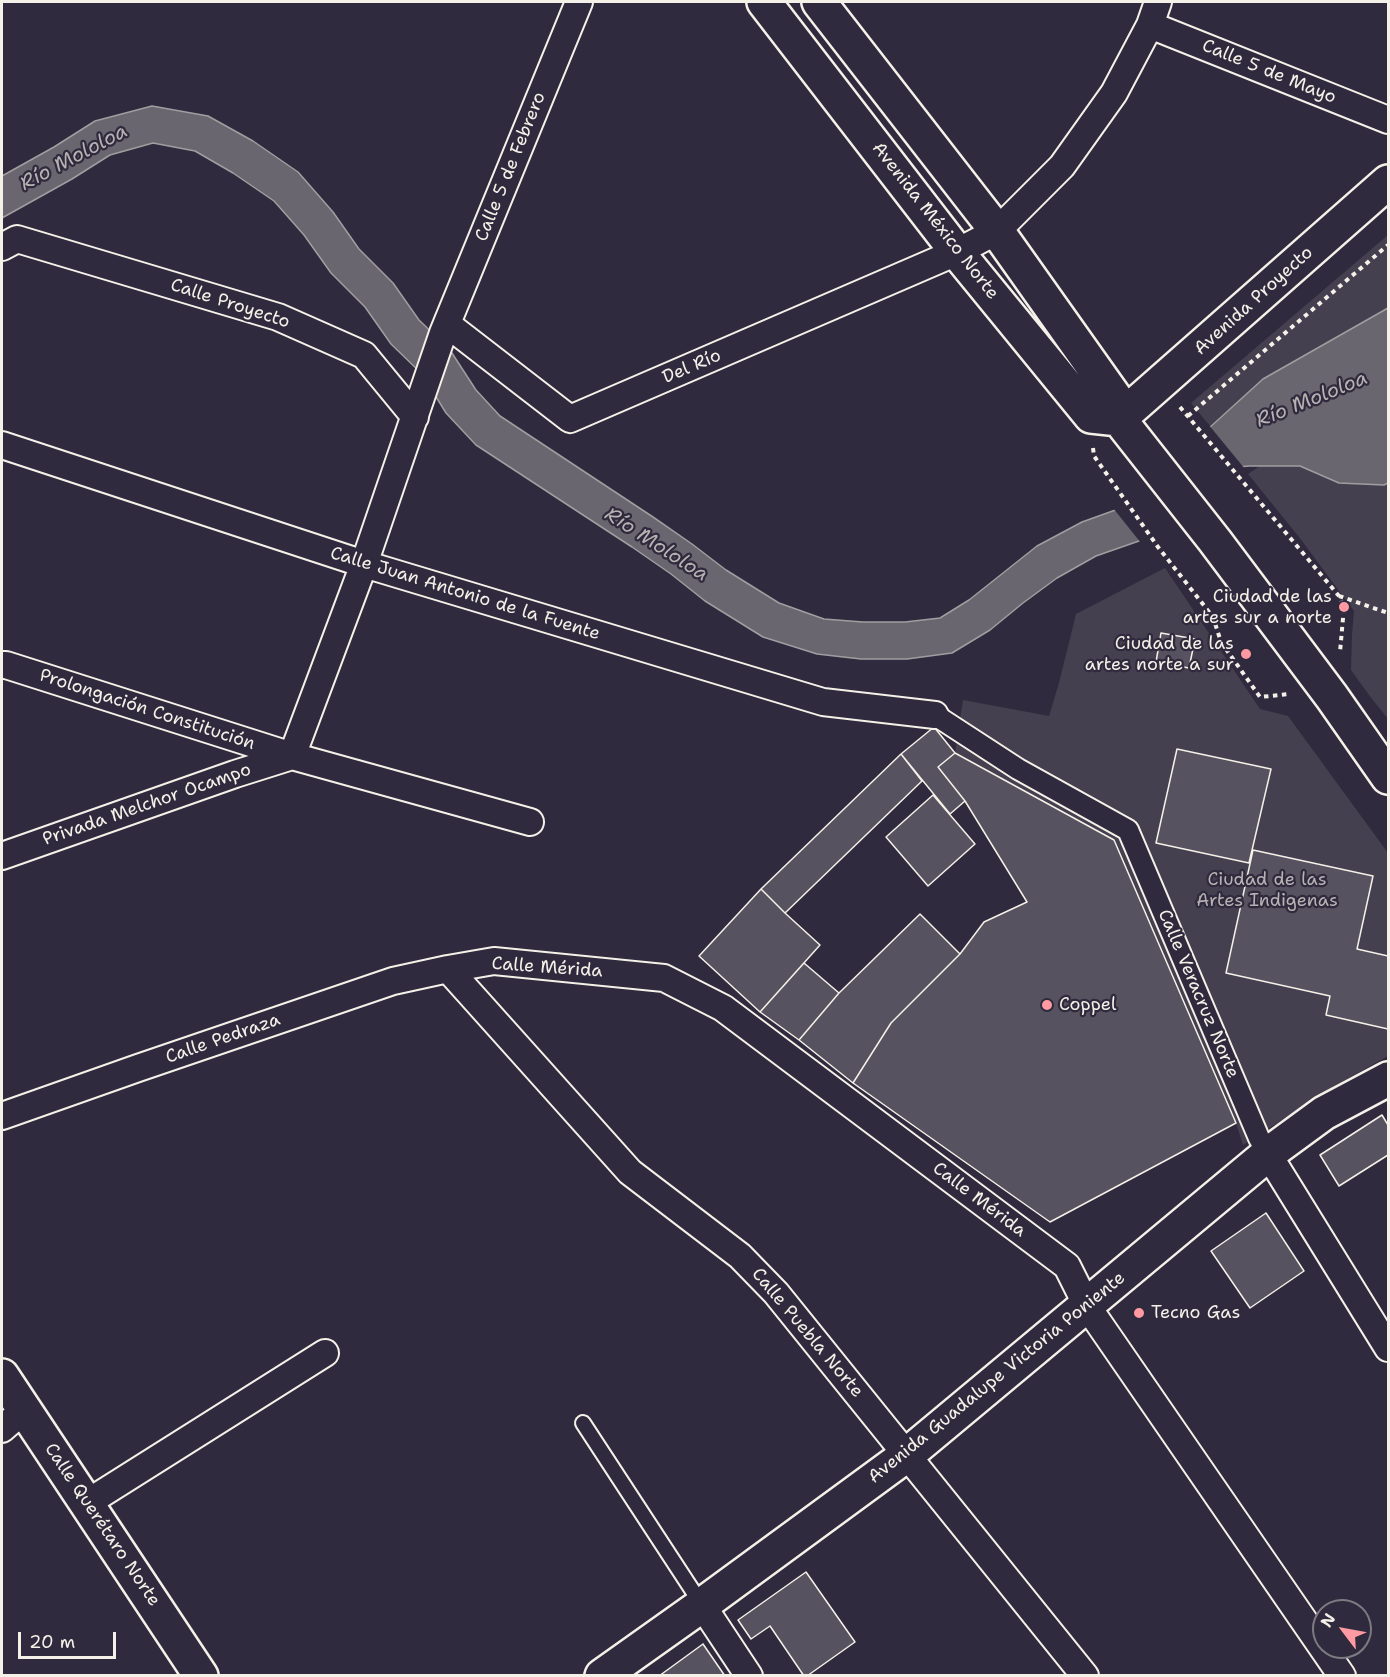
<!DOCTYPE html>
<meta charset="utf-8">
<style>
body{margin:0}
#map{position:relative;width:1390px;height:1677px;overflow:hidden;background:#2f2a3d;font-family:"Shantell Sans",sans-serif}
canvas{display:block}
.frame{position:absolute;inset:0;border:3px solid #f4f1e8;pointer-events:none}
.north{position:absolute;left:1312px;top:1599px;width:60px;height:60px;box-sizing:border-box;background:#2f2a3d;border:2px solid #7e7a81;border-radius:50%;rotate:302deg;font-size:16px;font-weight:700;line-height:24px;text-align:center;color:#f4f1e8}
.north::after{content:'';display:block;margin:auto;width:21px;height:27px;background:#ff9aa2;clip-path:polygon(50% 0,100% 100%,50% 72%,0 100%)}
.scale{position:absolute;left:18px;top:1632px;width:98px;height:27px;box-sizing:border-box;border:3px solid #f4f1e8;border-top:0;padding-left:8px;font-size:18px;line-height:21px;white-space:nowrap;color:#f4f1e8;-webkit-text-stroke:4px #2f2a3d;paint-order:stroke}
</style>
<div id="map">
<canvas width="1390" height="1677"></canvas>
<div class="frame"></div>
<div class="north">N</div>
<div class="scale">20 m</div>
</div>
<script>
const c = document.querySelector('canvas').getContext('2d');
c.lineJoin = 'round';
function paint(path, color) { c.fillStyle = color; c.fill(path, 'evenodd'); }
const shape = rows => new Path2D(rows.map(r => 'M' + r).join(''));
function trace(path, color, width, dash) { c.strokeStyle = color; c.lineWidth = width; c.lineCap = dash ? 'butt' : 'round'; c.setLineDash(dash || []); c.stroke(path); }
function drawText(font, color, halo, rows, align = 'center') {
  c.font = font + ' "Shantell Sans",sans-serif'; c.lineWidth = 4.5; c.setLineDash([]); c.textBaseline = 'middle'; c.strokeStyle = halo; c.fillStyle = color; for (const [text, x, y, turn = 0] of rows) {
    c.save(); c.translate(x, y); c.rotate((+turn || 0) * Math.PI / 180); c.textAlign = isNaN(turn) ? turn : align; if (halo) c.strokeText(text, 0, 0); c.fillText(text, 0, 0); c.restore();
  }
}
const green = shape([
 [1388,235,1388,308,1263,379,1210,426,1191,403],
 [1260,466,1300,466,1339,483,1384,485,1388,483,1388,719,1369,695,1351,670,1352,635,1354,611,1299,537,1248,474],
 [1165,568,1260,709,1288,716,1388,853,1388,1056,1336,1085,1243,1145,1236,1123,1114,840,955,753,963,700,1049,716,1059,683,1076,614]
]);
const water = shape([
 [152,106,208,116,253,141,298,172,333,212,359,249,393,283,419,320,450,350,476,390,500,416,653,517,692,544,726,570,779,603,824,619,863,622,905,622,940,618,969,600,1037,546,1082,522,1121,508,1263,379,1388,308,1388,483,1384,485,1339,483,1300,466,1249,466,1207,470,1178,507,1139,541,1096,556,1057,578,1023,603,990,630,952,653,907,659,861,659,817,654,763,637,705,601,671,574,632,547,476,445,446,413,422,374,391,344,365,307,331,273,304,235,274,201,233,173,195,151,153,143,110,155,72,179,2,218,2,176,54,147,95,121,152,106]
]);
const pier = shape([
 [1208,424,1245,469,1208,473,1181,510,1141,543,1113,508,1120,505,1150,480]
]);
const building = shape([
 [1161,633,1195,639,1189,668,1156,662,1161,633],
 [934,727,955,753,938,767,965,801,950,814,901,754,934,727],
 [1177,749,1271,769,1249,863,1156,843,1177,749],
 [955,753,1114,840,1236,1123,1050,1222,853,1083,891,1023,960,954,984,922,1027,902,965,801,938,767,955,753],
 [901,754,922,781,785,913,761,889,901,754],
 [933,795,975,844,928,886,886,837,933,795],
 [1253,850,1373,876,1357,949,1388,956,1388,1029,1326,1015,1330,996,1226,973,1253,850],
 [761,889,785,913,820,945,760,1012,699,956,761,889],
 [920,914,960,954,891,1023,853,1083,799,1040,839,993,920,914],
 [804,963,839,993,799,1040,760,1012,804,963],
 [1382,1115,1388,1125,1388,1155,1339,1186,1320,1155,1382,1115],
 [1266,1213,1304,1271,1250,1308,1211,1251,1266,1213],
 [806,1572,855,1642,807,1676,804,1676,770,1626,751,1639,738,1620,806,1572],
 [703,1644,725,1676,659,1676,703,1644]
]);
const path = shape([
 [1180,407,1339,596,1344,607,1340,652],
 [1188,416,1388,245],
 [1093,448,1094,456,1158,547,1213,617,1221,642,1260,697,1290,694],
 [1339,596,1388,613]
]);
const service = shape([
 [583,1423,702,1605]
]);
const pedestrian = shape([
 [935,715,1018,769,1128,830,1259,1138,1268,1154]
]);
const minor = shape([
 [1150,25,1388,120],
 [2,247,17,239,278,317,364,355,415,417],
 [447,324,570,419,957,252,997,231,1062,166,1114,93,1150,25,1158,2],
 [2,445,364,564,823,702,935,715],
 [2,665,6,665,292,756,530,822],
 [2,856,235,774,292,756,364,564,443,333,579,2],
 [448,969,630,1172,740,1256,776,1293,1085,1676],
 [2,1116,138,1068,393,981,448,969,494,961,664,978,723,1008,1067,1266,1087,1306,1342,1676],
 [1268,1154,1388,1348],
 [2,1429,25,1409],
 [87,1503,325,1353],
 [702,1605,749,1676]
]);
const tertiary = shape([
 [2,1376,201,1676]
]);
const secondary = shape([
 [602,1676,702,1605,908,1454,1268,1154,1324,1113,1388,1079]
]);
const primary = shape([
 [764,2,957,252,1091,416,1119,419],
 [819,2,997,231,1116,399,1119,419,1215,541,1332,697,1388,777],
 [1119,419,1388,182]
]);
const markers = [
 [1344,607,6,"#ff9aa2"],
 [1246,654,6,"#ff9aa2"],
 [1047,1005,6,"#ff9aa2"],
 [1139,1313,6,"#ff9aa2"]
];
const streetNames = [
 ["Calle 5 de Mayo",1269,72,22],
 ["Calle 5 de Febrero",511,167,-68],
 ["Avenida México Norte",935,221,52],
 ["Avenida Proyecto",1254,301,-42],
 ["Calle Proyecto",230,304,18],
 ["Del Río",692,367,-23],
 ["Calle Juan Antonio de la Fuente",465,594,17],
 ["Prolongación Constitución",147,710,18],
 ["Privada Melchor Ocampo",147,805,-19],
 ["Calle Mérida",547,968,4],
 ["Calle Veracruz Norte",1198,994,67],
 ["Calle Pedraza",223,1039,-19],
 ["Calle Mérida",979,1200,37],
 ["Calle Puebla Norte",807,1333,50],
 ["Avenida Guadalupe Victoria Poniente",997,1378,-39],
 ["Calle Querétaro Norte",102,1525,56]
];
const poiNames = [
 ["Ciudad de las",1332,597],
 ["artes sur a norte",1332,618],
 ["Ciudad de las",1234,644],
 ["artes norte a sur",1234,665],
 ["Coppel",1059,1005,"left"],
 ["Tecno Gas",1151,1313,"left"]
];
const parkNames = [
 ["Ciudad de las",1267,880],
 ["Artes Indigenas",1267,901]
];
const waterNames = [
 ["Río Mololoa",74,158,-28],
 ["Río Mololoa",1312,400,-22],
 ["Río Mololoa",656,545,33]
];
paint(green, '#454050');
paint(water, '#6a6670');
trace(water, '#a19ea0', 1.5);
paint(pier, '#2f2a3d');
paint(building, '#56525f');
trace(building, '#f4f1e8', 1.5);
trace(service, '#f4f1e8', 18);
trace(pedestrian, '#f4f1e8', 24);
trace(minor, '#f4f1e8', 30);
trace(tertiary, '#f4f1e8', 38);
trace(secondary, '#f4f1e8', 38);
trace(primary, '#f4f1e8', 38);
trace(path, '#f4f1e8', 4, [4.5, 4.5]);
trace(service, '#2f2a3d', 14);
trace(pedestrian, '#2f2a3d', 20);
trace(minor, '#2f2a3d', 26);
trace(tertiary, '#2f2a3d', 33);
trace(secondary, '#2f2a3d', 33);
trace(primary, '#2f2a3d', 33);
for (const [x, y, r, color] of markers) { const dot = new Path2D(); dot.arc(x, y, r, 0, 2 * Math.PI); c.fillStyle = color; c.fill(dot); trace(dot, '#2f2a3d', 2); }
drawText('18px', '#f4f1e8', '#2f2a3d', streetNames);
drawText('18px', '#f4f1e8', '#2f2a3d', poiNames, 'right');
drawText('18px', '#b7b3b3', '#2f2a3d', parkNames);
drawText('italic 20px', '#b6b2b2', '#2f2a3d', waterNames);
</script>
